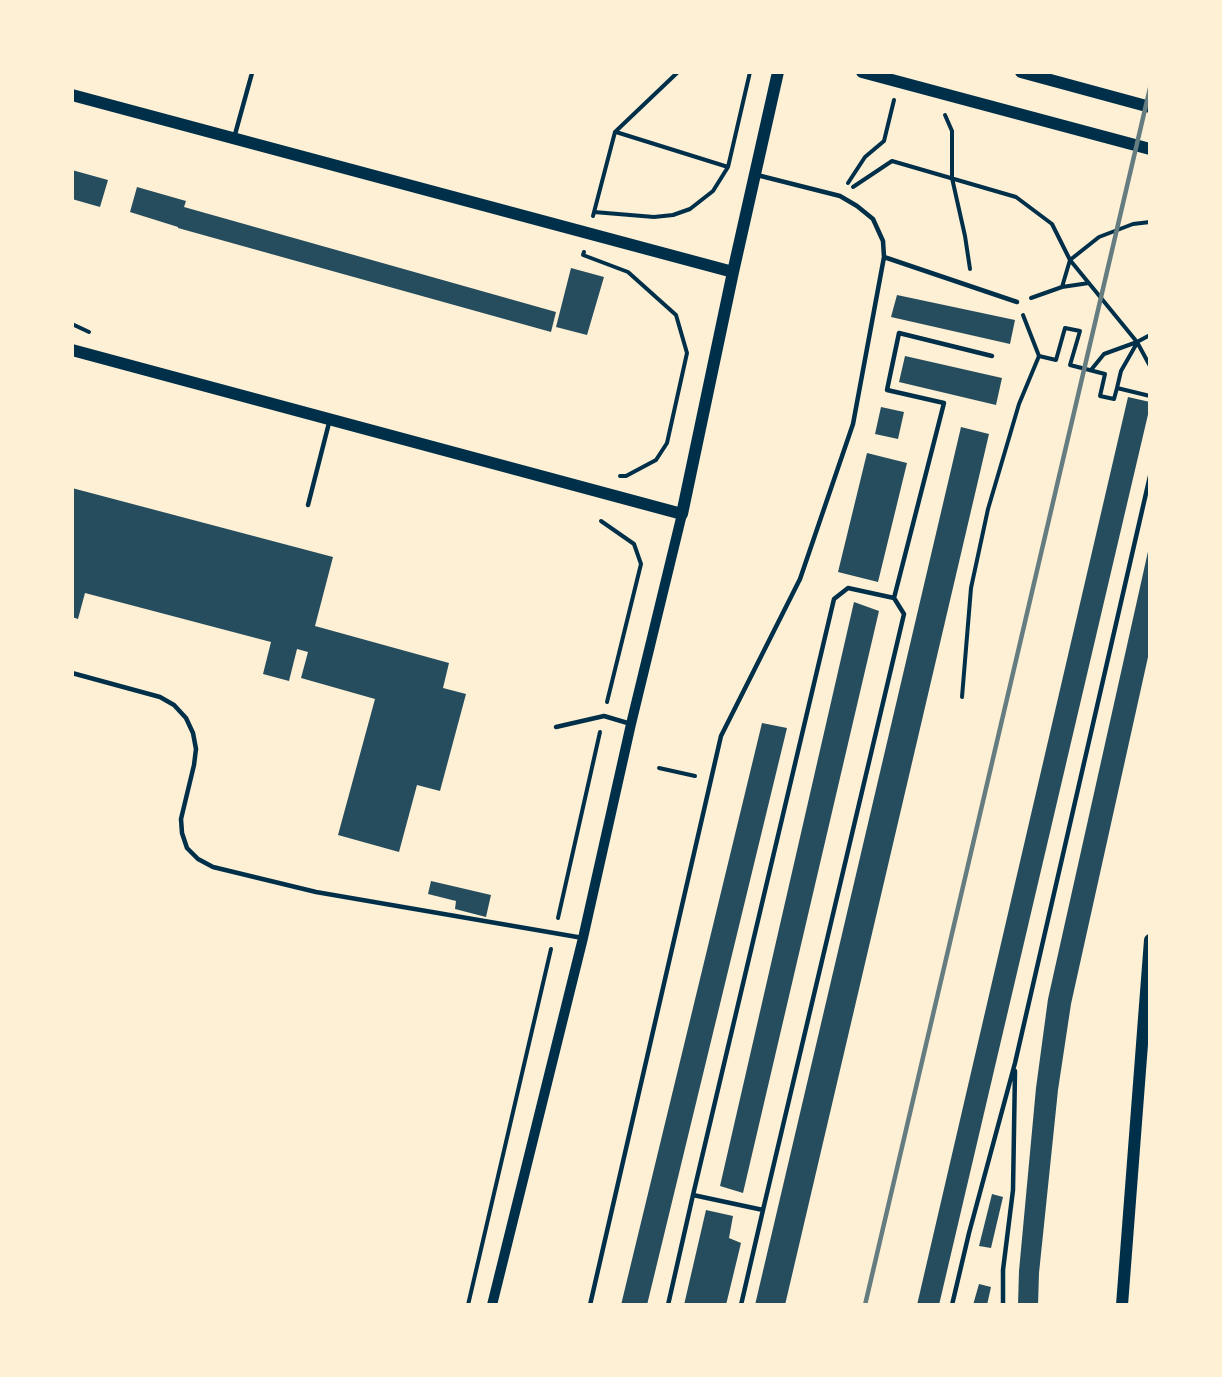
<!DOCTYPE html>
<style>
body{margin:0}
#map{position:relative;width:1222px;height:1377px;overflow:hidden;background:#fdf0d5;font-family:"Alegreya Sans",sans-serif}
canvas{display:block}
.frame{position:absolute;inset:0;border:74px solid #fdf0d5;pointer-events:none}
</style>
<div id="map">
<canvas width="1222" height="1377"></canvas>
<div class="frame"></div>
</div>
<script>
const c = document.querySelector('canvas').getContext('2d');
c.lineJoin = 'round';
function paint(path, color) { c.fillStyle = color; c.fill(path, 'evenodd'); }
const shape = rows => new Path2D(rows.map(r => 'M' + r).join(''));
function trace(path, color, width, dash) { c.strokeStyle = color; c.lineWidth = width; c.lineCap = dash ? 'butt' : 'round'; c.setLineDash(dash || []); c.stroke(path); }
const building = shape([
 [72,170,108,180,100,207,72,199],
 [137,187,186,201,184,207,556,312,551,332,178,228,178,227,130,212],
 [571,268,604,277,587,335,556,327],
 [897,295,1015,320,1010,344,891,317],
 [905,356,1002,378,996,405,899,382],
 [1128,397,1150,402,1150,406,939,1305,917,1305],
 [881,407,904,412,898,439,875,434],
 [961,427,989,434,785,1305,755,1305],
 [867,453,907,463,878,582,838,572],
 [72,488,333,557,315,626,449,663,443,688,466,694,440,791,417,785,399,852,338,835,375,699,301,678,308,652,297,649,289,681,263,674,271,642,85,593,78,619,72,617],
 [1149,547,1150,648,1071,1004,1058,1090,1039,1273,1038,1305,1018,1305,1019,1271,1036,1088,1048,999],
 [854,602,879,611,743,1193,720,1186],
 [762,723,787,728,647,1305,621,1305],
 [431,881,491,895,486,917,455,909,456,901,428,894],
 [992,1194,1003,1197,991,1248,979,1246],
 [706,1210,733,1216,729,1238,741,1243,726,1305,684,1305],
 [979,1284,991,1287,987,1305,973,1305]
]);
const path = shape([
 [945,115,952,131,952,178,965,236,970,269],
 [616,132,728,167],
 [848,183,865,157,884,141,894,100],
 [853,187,892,161,1016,197,1052,224,1070,260,1062,287,1031,298],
 [594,212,654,217,673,215,690,209,713,191,728,167,750,72],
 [593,216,615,132,678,72],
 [1150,222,1133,224,1099,237,1070,260,1137,342,1150,366],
 [584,252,583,255,628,272,676,315,687,353,667,443,656,460,626,476,620,476],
 [1062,287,1089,283],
 [1023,315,1039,356,1056,360,1065,328,1080,331,1070,365,1105,374,1100,396,1114,399,1117,388,1150,396],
 [72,324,89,332],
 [1091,370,1104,354,1137,342,1150,335],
 [1117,388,1121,371,1137,343],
 [601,521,634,544,641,564,607,702],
 [962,697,971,588,988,509,1019,404,1039,356],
 [659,768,695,776],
 [558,918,600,732],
 [468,1305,551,949]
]);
const service = shape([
 [234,138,252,73],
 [884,257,1017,302],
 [308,505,330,419],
 [894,598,944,403,887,390,899,333,992,356],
 [72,673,160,697,174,705,186,718,193,733,196,749,194,765,181,819,182,833,187,848,198,859,213,867,316,892,583,938],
 [556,727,604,716,631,724],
 [693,1195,834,599,848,588,894,598,904,614,763,1210],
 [590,1305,721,736,800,579,853,424,884,257,883,241,873,219,857,206,840,196,757,175],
 [668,1305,693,1195,763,1210,741,1305],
 [952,1305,969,1233,1015,1063,1150,476],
 [1003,1305,1003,1270,1013,1190,1015,1071]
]);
const tertiary = shape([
 [492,1305,583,938,631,724,682,514]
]);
const secondary = shape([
 [862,72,1150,149],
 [1021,72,1150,107],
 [72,95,733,272],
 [72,350,682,514,733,272,778,72],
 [1122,1305,1150,940]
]);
const rail = shape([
 [865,1305,1150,88]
]);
paint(building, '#264d5e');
trace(path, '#003049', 4);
trace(service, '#003049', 4.5);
trace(tertiary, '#003049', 10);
trace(secondary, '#003049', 12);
trace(rail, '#657d81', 4.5);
</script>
